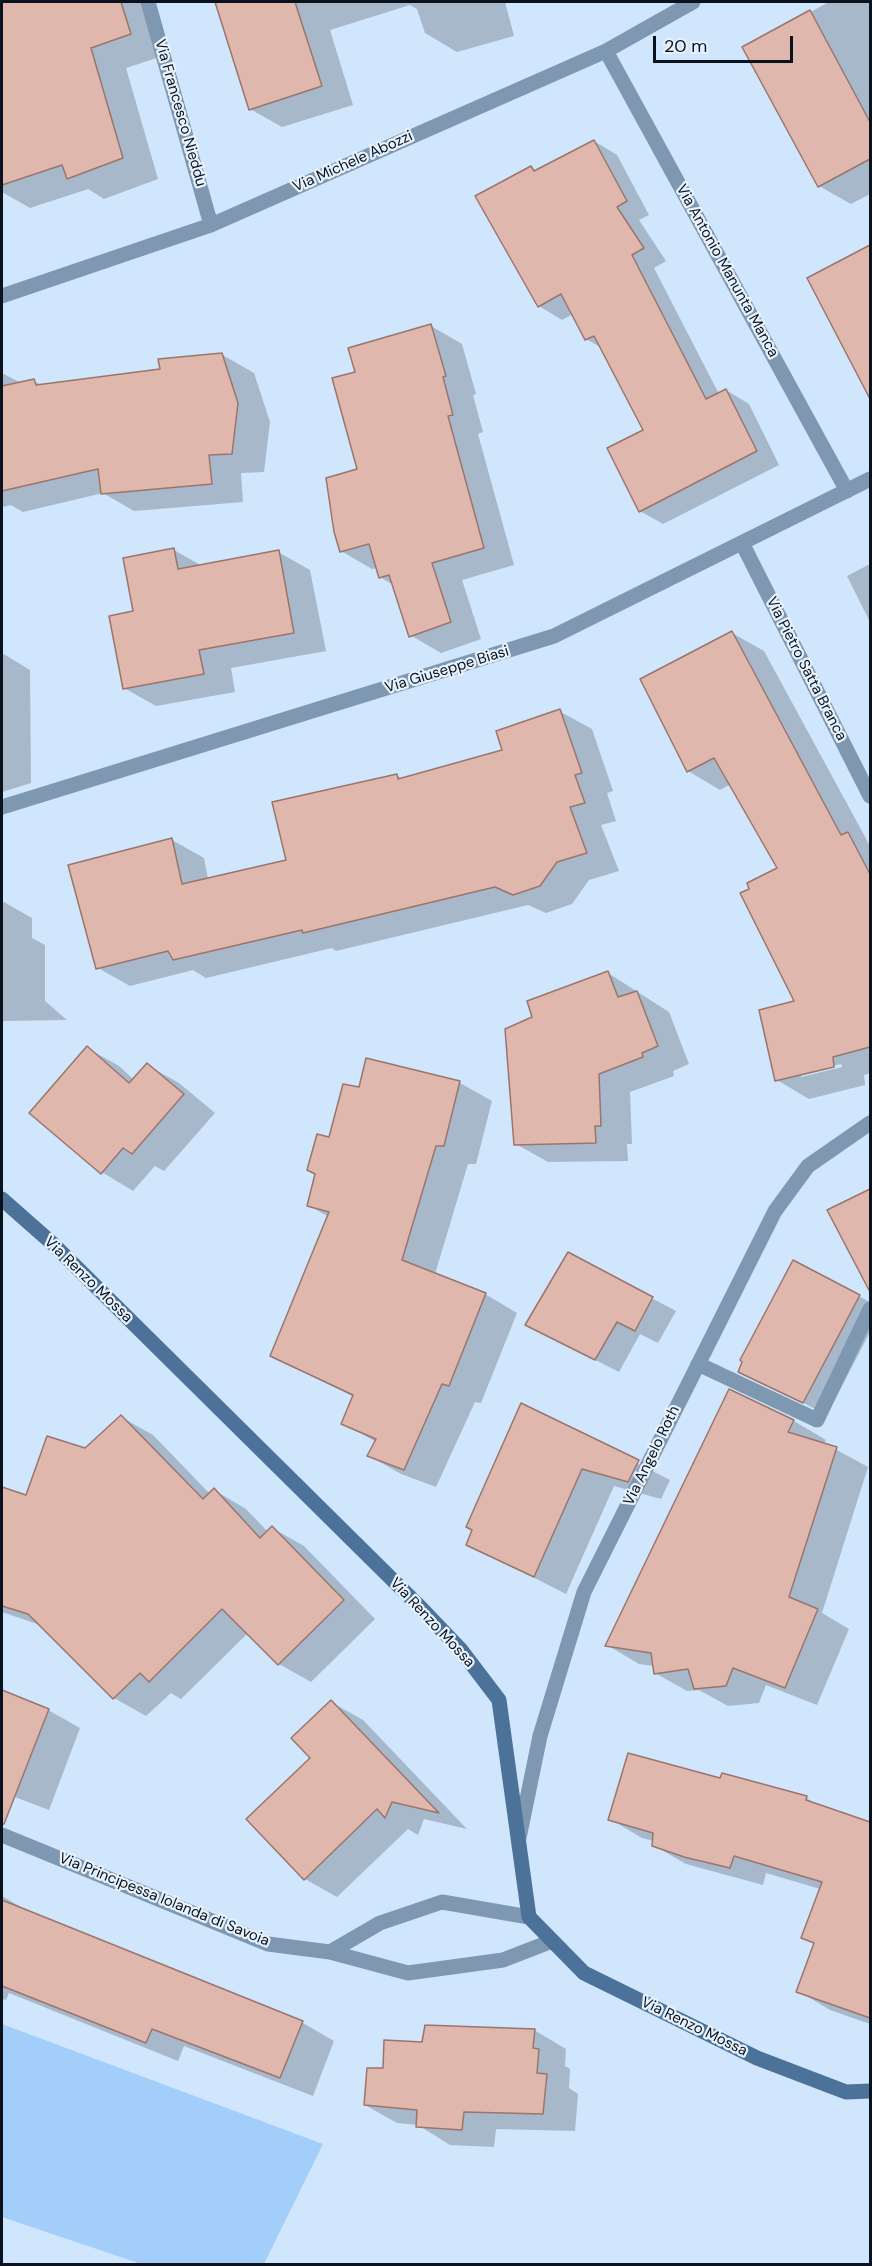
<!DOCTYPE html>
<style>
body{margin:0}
#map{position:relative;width:872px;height:2266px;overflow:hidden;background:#d0e6fd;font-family:"DM Sans",sans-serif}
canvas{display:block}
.frame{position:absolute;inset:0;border:3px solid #0a131d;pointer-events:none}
.scale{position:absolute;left:653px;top:36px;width:140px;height:27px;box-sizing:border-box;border:3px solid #0a131d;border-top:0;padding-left:8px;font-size:18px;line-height:21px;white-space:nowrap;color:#0a131d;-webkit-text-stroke:4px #e7f2fe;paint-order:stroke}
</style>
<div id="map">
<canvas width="872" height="2266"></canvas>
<div class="frame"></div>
<div class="scale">20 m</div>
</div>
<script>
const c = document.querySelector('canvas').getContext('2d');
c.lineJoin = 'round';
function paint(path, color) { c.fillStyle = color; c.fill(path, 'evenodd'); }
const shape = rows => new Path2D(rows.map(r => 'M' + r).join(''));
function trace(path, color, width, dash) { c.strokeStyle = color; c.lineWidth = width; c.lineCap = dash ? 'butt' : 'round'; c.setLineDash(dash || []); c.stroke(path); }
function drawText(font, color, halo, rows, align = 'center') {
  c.font = font + ' "DM Sans",sans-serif'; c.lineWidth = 4.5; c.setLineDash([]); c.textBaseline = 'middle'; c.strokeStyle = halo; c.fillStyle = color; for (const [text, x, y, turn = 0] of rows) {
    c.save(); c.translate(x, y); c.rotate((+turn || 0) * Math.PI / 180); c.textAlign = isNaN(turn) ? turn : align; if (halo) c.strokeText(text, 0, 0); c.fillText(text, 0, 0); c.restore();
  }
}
const green = shape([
 [2,2024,323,2144,264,2264,141,2264,2,2217]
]);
const shadow = shape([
 [2,2,150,2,166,55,126,68,158,179,104,199,88,189,30,208,2,192],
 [216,2,505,2,514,36,457,52,425,33,417,9,410,5,330,30,353,105,282,127,250,109],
 [829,2,870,2,870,194,851,204,819,186,744,48],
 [594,141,617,155,649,215,639,220,666,261,654,268,719,394,726,390,749,404,779,465,663,524,640,511,645,431,602,348,586,339,573,314,562,320,539,306,531,168,538,171],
 [870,247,870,394,809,279],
 [431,326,462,344,476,394,473,395,483,432,478,434,514,565,462,580,481,639,441,653,410,635,393,585,380,577,377,568,372,569,341,551,359,470,357,373],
 [221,354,254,373,270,422,264,472,241,473,243,502,134,511,103,493,23,512,11,505,2,507,2,373,21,383,34,381,43,386,161,370],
 [174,550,202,566,278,552,310,570,326,651,231,668,235,692,156,706,124,688],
 [870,564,870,622,847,576],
 [732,633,764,651,870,846,870,1073,864,1075,865,1085,809,1099,777,1080,796,1002,779,868,731,784,720,790,688,771],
 [841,1064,842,1067,801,1077,801,1073],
 [2,653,30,670,31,783,2,792],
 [559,711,592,729,613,791,607,793,616,821,601,825,619,871,589,880,572,904,546,913,528,905,336,951,332,948,206,978,193,970,130,986,98,968,172,840,204,858,208,879,288,862,396,775,403,779,504,751],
 [2,901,32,918,32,938,45,945,45,1001,67,1020,2,1021],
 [608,973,669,1012,689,1064,673,1071,674,1076,630,1092,632,1144,627,1144,628,1161,548,1162,516,1144,534,1018],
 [87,1048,119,1066,134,1080,147,1065,179,1083,215,1113,164,1171,155,1166,133,1191,102,1172],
 [367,1060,460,1083,492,1101,476,1164,468,1164,435,1274,485,1294,517,1313,481,1403,475,1402,436,1487,401,1474,369,1456,376,1442,343,1423,354,1397,272,1356,329,1217,308,1205,330,1139,360,1089],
 [870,1190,870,1288,829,1211],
 [568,1254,676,1311,658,1343,640,1334,619,1372,550,1337],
 [794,1262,870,1302,870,1332,827,1415,740,1371],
 [730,1391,794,1421,826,1440,824,1443,868,1467,822,1613,849,1629,817,1705,766,1685,759,1703,728,1706,699,1690,687,1691,655,1673,654,1666,639,1664,607,1645],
 [522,1405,670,1480,661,1499,614,1486,566,1594,468,1544],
 [121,1417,153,1435,210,1494,214,1490,246,1509,268,1532,272,1528,304,1546,375,1619,311,1682,279,1664,248,1633,181,1699,171,1693,146,1716,114,1698,43,1626,2,1612,2,1488,27,1497,86,1450],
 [2,1692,48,1710,80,1728,49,1810,2,1792],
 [331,1702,363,1720,467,1829,424,1819,418,1835,408,1829,337,1897,305,1879,312,1758],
 [722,1780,806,1798,823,1808,870,1823,870,2024,830,2010,798,1991,815,1944,803,1937,820,1889,766,1873,763,1885,686,1864,653,1845,654,1841,642,1838,610,1819],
 [2,1896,38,1917,303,2023,334,2041,313,2096,184,2046,178,2061,9,1993,6,2000,2,1999],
 [534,2030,566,2049,565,2066,570,2069,569,2088,578,2094,575,2131,496,2129,494,2147,450,2145,418,2125,397,2123,365,2105,384,2069,424,2043]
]);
const building = shape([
 [2,2,121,2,131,34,91,48,123,158,67,179,62,165,2,185,2,2],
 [215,2,295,2,322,86,249,110,215,2],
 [810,10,870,122,870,159,818,187,742,47,810,10],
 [594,140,627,201,617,207,644,248,632,255,706,399,726,389,757,451,639,512,607,448,643,430,594,336,585,340,561,294,538,307,475,196,531,166,534,171,594,140],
 [870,245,870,399,807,278,870,245],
 [431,324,446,376,443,377,453,415,448,416,484,548,432,563,451,622,409,637,389,575,379,578,369,544,340,552,334,532,326,478,357,469,332,378,355,372,348,348,431,324],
 [222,353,238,403,232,454,209,455,212,484,101,494,98,469,2,491,2,386,34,379,36,385,160,369,158,359,222,353],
 [174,548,178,569,279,550,294,633,199,650,204,674,123,689,109,616,133,611,123,558,174,548],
 [732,631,841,835,848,832,870,874,870,1047,833,1057,834,1067,775,1081,759,1010,794,1001,740,893,749,889,747,883,777,868,714,758,687,772,640,679,732,631],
 [560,709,582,773,575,775,585,803,570,807,587,853,557,862,540,886,513,895,495,887,303,933,302,930,173,960,168,951,96,969,68,865,172,838,182,884,286,860,272,802,397,774,398,779,502,750,496,731,560,709],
 [608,971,618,997,637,991,658,1046,642,1053,643,1057,599,1074,601,1126,595,1126,596,1143,514,1145,505,1029,532,1017,527,1001,608,971],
 [87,1046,129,1083,147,1063,184,1094,132,1154,123,1148,101,1174,29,1113,87,1046],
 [366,1058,460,1081,444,1146,436,1146,402,1260,486,1293,449,1386,442,1384,404,1470,367,1456,376,1439,341,1424,353,1395,270,1356,329,1212,307,1206,315,1174,307,1170,317,1134,329,1137,343,1084,359,1087,366,1058],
 [870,1189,870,1292,827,1210,870,1189],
 [568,1252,653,1297,635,1331,617,1322,595,1360,525,1325,568,1252],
 [793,1260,860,1295,803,1403,738,1372,742,1362,740,1360,793,1260],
 [729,1389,794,1420,788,1432,837,1447,789,1597,818,1609,785,1688,733,1668,726,1686,694,1689,688,1669,654,1674,651,1653,605,1646,729,1389],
 [521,1403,639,1460,628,1482,582,1469,534,1577,466,1545,472,1530,466,1527,521,1403],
 [121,1415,203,1499,214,1488,260,1538,272,1526,344,1600,278,1665,222,1609,149,1682,140,1673,113,1699,28,1614,2,1606,2,1487,26,1495,47,1436,85,1448,121,1415],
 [2,1690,49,1709,4,1824,2,1824,2,1690],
 [331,1700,439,1813,392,1802,385,1818,377,1809,304,1880,246,1819,310,1758,291,1738,331,1700],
 [628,1753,720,1778,722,1773,807,1796,806,1800,870,1822,870,2018,796,1992,814,1943,801,1938,822,1882,734,1856,730,1868,684,1857,652,1846,653,1833,608,1820,628,1753],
 [2,1900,303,2021,280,2078,152,2029,146,2043,2,1986,2,1900],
 [425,2025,535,2029,533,2048,539,2049,537,2073,547,2074,543,2114,464,2112,462,2130,416,2127,417,2110,364,2105,367,2068,383,2068,384,2040,422,2042,425,2025]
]);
const street = shape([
 [148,2,211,225],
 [606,51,847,491],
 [2,296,211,225,606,51,693,2],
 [742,543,870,796],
 [2,807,554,636,870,479],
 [698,1364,817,1420,870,1309],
 [2,1835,268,1944,330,1952,408,1973,503,1960,552,1941],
 [519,1838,540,1736,584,1592,775,1211,808,1166,870,1123],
 [330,1952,380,1923,442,1902,529,1917]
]);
const secondary = shape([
 [2,1199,53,1244,417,1604,461,1650,499,1700,529,1917,584,1973,757,2058,846,2092,870,2091]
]);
const streetNames = [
 ["Via Francesco Nieddu",180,113,74],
 ["Via Michele Abozzi",353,162,-24],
 ["Via Antonio Manunta Manca",727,271,61],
 ["Via Pietro Satta Branca",806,669,63],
 ["Via Giuseppe Biasi",447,670,-17],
 ["Via Renzo Mossa",88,1280,44],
 ["Via Angelo Roth",652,1456,-64],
 ["Via Renzo Mossa",432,1623,47],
 ["Via Principessa Iolanda di Savoia",164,1900,22],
 ["Via Renzo Mossa",694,2027,26]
];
paint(green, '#a3cefa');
paint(shadow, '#0003');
paint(building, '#dfb7ad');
trace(building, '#9a756c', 1.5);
trace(street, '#7e98b2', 15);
trace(secondary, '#4c7299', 15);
drawText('15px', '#0a131d', '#e7f2fe', streetNames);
</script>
